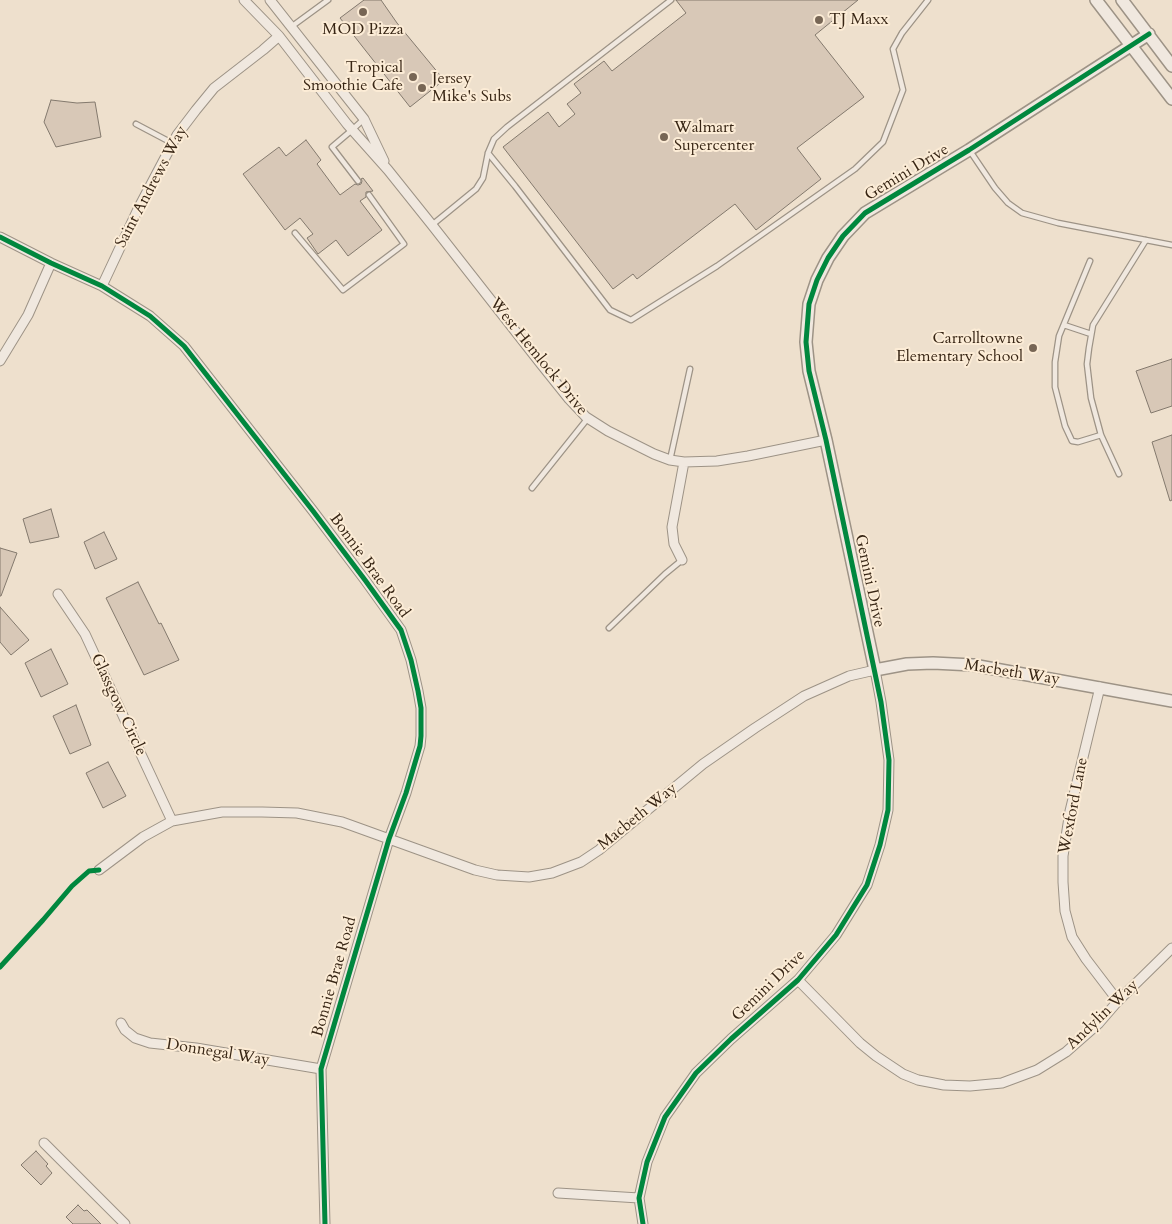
<!DOCTYPE html>
<style>
body{margin:0}
canvas{display:block;background:#eee0cd}
</style>
<canvas width="1172" height="1224"></canvas>
<script>
const c = document.querySelector('canvas').getContext('2d');
c.lineJoin = 'round';
function paint(path, color) { c.fillStyle = color; c.fill(path, 'evenodd'); }
const shape = rows => new Path2D(rows.map(r => 'M' + r).join(''));
function trace(path, color, width, dash) { c.strokeStyle = color; c.lineWidth = width; c.lineCap = dash ? 'butt' : 'round'; c.setLineDash(dash || []); c.stroke(path); }
function drawText(font, color, halo, rows, align = 'center') {
  c.font = font + ' Cardo,serif'; c.lineWidth = 4; c.setLineDash([]); c.textBaseline = 'middle'; c.strokeStyle = halo; c.fillStyle = color; for (const [text, x, y, turn = 0] of rows) {
    c.save(); c.translate(x, y); c.rotate((+turn || 0) * Math.PI / 180); c.textAlign = isNaN(turn) ? turn : align; if (halo) c.strokeText(text, 0, 0); c.fillText(text, 0, 0); c.restore();
  }
}
const building = shape([
 [364,0,381,0,397,23,444,80,410,107,340,18,364,0],
 [676,0,858,0,815,35,864,97,797,148,821,179,756,230,735,204,637,279,633,274,613,289,503,147,548,112,559,127,575,114,567,104,581,93,574,84,604,61,612,71,686,13,676,0],
 [51,100,77,103,95,102,101,137,56,147,44,122,51,100],
 [306,140,321,160,317,164,340,195,355,184,358,185,361,184,362,181,361,179,363,178,373,191,366,192,366,197,360,201,382,230,348,256,336,240,318,254,307,238,313,234,300,218,285,230,243,174,279,147,286,156,306,140],
 [1172,359,1172,406,1151,413,1136,371,1172,359],
 [1172,435,1172,500,1170,501,1152,442,1172,435],
 [51,509,59,537,30,543,23,519,51,509],
 [104,532,117,559,95,569,84,542,104,532],
 [0,548,17,553,1,596,0,596,0,548],
 [138,582,159,624,161,623,179,660,144,675,106,598,138,582],
 [0,607,29,640,11,655,0,642,0,607],
 [51,649,68,684,41,697,25,663,51,649],
 [76,705,91,745,70,754,53,716,76,705],
 [108,762,126,796,103,808,86,773,108,762],
 [36,1151,48,1164,46,1166,52,1173,41,1185,21,1165,36,1151],
 [78,1205,84,1211,87,1210,101,1224,73,1224,66,1217,78,1205]
]);
const service = shape([
 [291,27,328,0],
 [136,124,172,143],
 [970,151,995,188,1008,203,1022,213,1058,223,1172,245],
 [488,153,515,186,610,310,631,320,717,266,855,169,883,142,903,90,893,49,902,33,928,0],
 [358,181,332,147,352,130,364,119],
 [432,225,476,189,483,178,488,153,494,139,507,127,671,0],
 [295,233,343,290,404,244,369,195],
 [1090,261,1059,336,1055,362,1055,387,1065,426,1072,441,1078,442,1101,435],
 [1064,325,1091,334],
 [670,460,690,369],
 [1119,474,1101,435,1091,398,1087,364,1089,348,1093,325,1146,240],
 [532,488,588,418],
 [609,628,665,574,682,560]
]);
const minor = shape([
 [244,0,279,36,347,124,388,170,432,225,541,364,569,399,586,417,608,431,654,454,670,460,684,462,717,461,748,456,826,440],
 [270,0,364,119,384,161],
 [0,237,51,263,102,286,150,316,184,346,313,511,365,580,401,630,411,660,418,691,421,708,421,736,420,746,406,793,389,839,321,1069,325,1224],
 [102,286,139,207,177,135,196,110,214,88,263,50,279,36],
 [0,361,28,315,51,263],
 [682,560,674,544,672,527,684,462],
 [58,594,85,634,172,821],
 [1100,687,1070,811,1063,856,1063,882,1065,911,1072,937,1086,959,1118,1001],
 [99,870,143,837,172,821,222,812,262,812,297,813,342,822,475,870,497,875,529,877,552,873,581,862,599,850,703,764,755,728,804,696,849,676,875,670,881,702,889,760,888,810,880,845,867,885,836,935,798,980,731,1039,696,1073,665,1117,647,1162,639,1198,643,1224],
 [798,980,860,1043,876,1056,903,1074,918,1080,944,1085,970,1086,1002,1083,1037,1070,1066,1052,1099,1023,1118,1001,1172,948],
 [121,1023,125,1030,135,1038,150,1043,196,1048,321,1069],
 [44,1143,125,1224],
 [558,1193,639,1198]
]);
const tertiary = shape([
 [1096,0,1172,99],
 [1122,0,1172,66],
 [1149,34,969,150,865,213,843,236,828,258,817,280,809,304,806,342,809,371,826,440,875,670,907,664,933,663,973,665,1172,701]
]);
const cycleway = shape([
 [0,237,51,263,102,286,150,316,184,346,313,511,365,580,401,630,411,660,418,691,421,708,421,736,420,746,406,793,389,839,321,1069,325,1224],
 [0,967,43,920,72,886,89,871,99,870],
 [643,1224,639,1198,647,1162,665,1117,696,1073,731,1039,798,980,836,935,867,885,880,845,888,810,889,760,881,702,826,440,809,371,806,342,809,304,817,280,828,258,843,236,865,213,969,150,1149,34]
]);
const markers = [
 [363,12,5,"#765"],
 [819,20,5,"#765"],
 [413,77,5,"#765"],
 [422,88,5,"#765"],
 [664,137,5,"#765"],
 [1033,348,5,"#765"]
];
const poiNames = [
 ["TJ Maxx",829,20],
 ["MOD Pizza",363,30,"center"],
 ["Tropical",403,68,"right"],
 ["Smoothie Cafe",403,86,"right"],
 ["Jersey",432,79],
 ["Mike's Subs",432,97],
 ["Walmart",674,128],
 ["Supercenter",674,146],
 ["Carrolltowne",1023,339,"right"],
 ["Elementary School",1023,357,"right"]
];
const streetNames = [
 ["Gemini Drive",907,173,-31],
 ["Saint Andrews Way",152,187,-62],
 ["West Hemlock Drive",538,357,51],
 ["Bonnie Brae Road",369,566,54],
 ["Gemini Drive",869,581,78],
 ["Macbeth Way",1012,673,9],
 ["Glassgow Circle",118,705,65],
 ["Wexford Lane",1074,806,-79],
 ["Macbeth Way",638,817,-39],
 ["Bonnie Brae Road",335,977,-74],
 ["Gemini Drive",769,986,-44],
 ["Andylin Way",1103,1015,-44],
 ["Donnegal Way",218,1053,9]
];
paint(building, '#d8c8b7');
trace(building, '#83796d', 1);
trace(service, '#9d9386', 7);
trace(minor, '#9d9386', 11);
trace(tertiary, '#9d9386', 14);
trace(service, '#f0e8df', 4.5);
trace(minor, '#f0e8df', 9);
trace(tertiary, '#f0e8df', 11);
trace(cycleway, '#00873e', 5);
for (const [x, y, r, color] of markers) { const dot = new Path2D(); dot.arc(x, y, r, 0, 2 * Math.PI); c.fillStyle = color; c.fill(dot); trace(dot, '#fcecd6', 2); }
drawText('16px', '#372514', '#fcecd6', poiNames, 'left');
drawText('16px', '#372514', '#fcecd6', streetNames);
</script>
